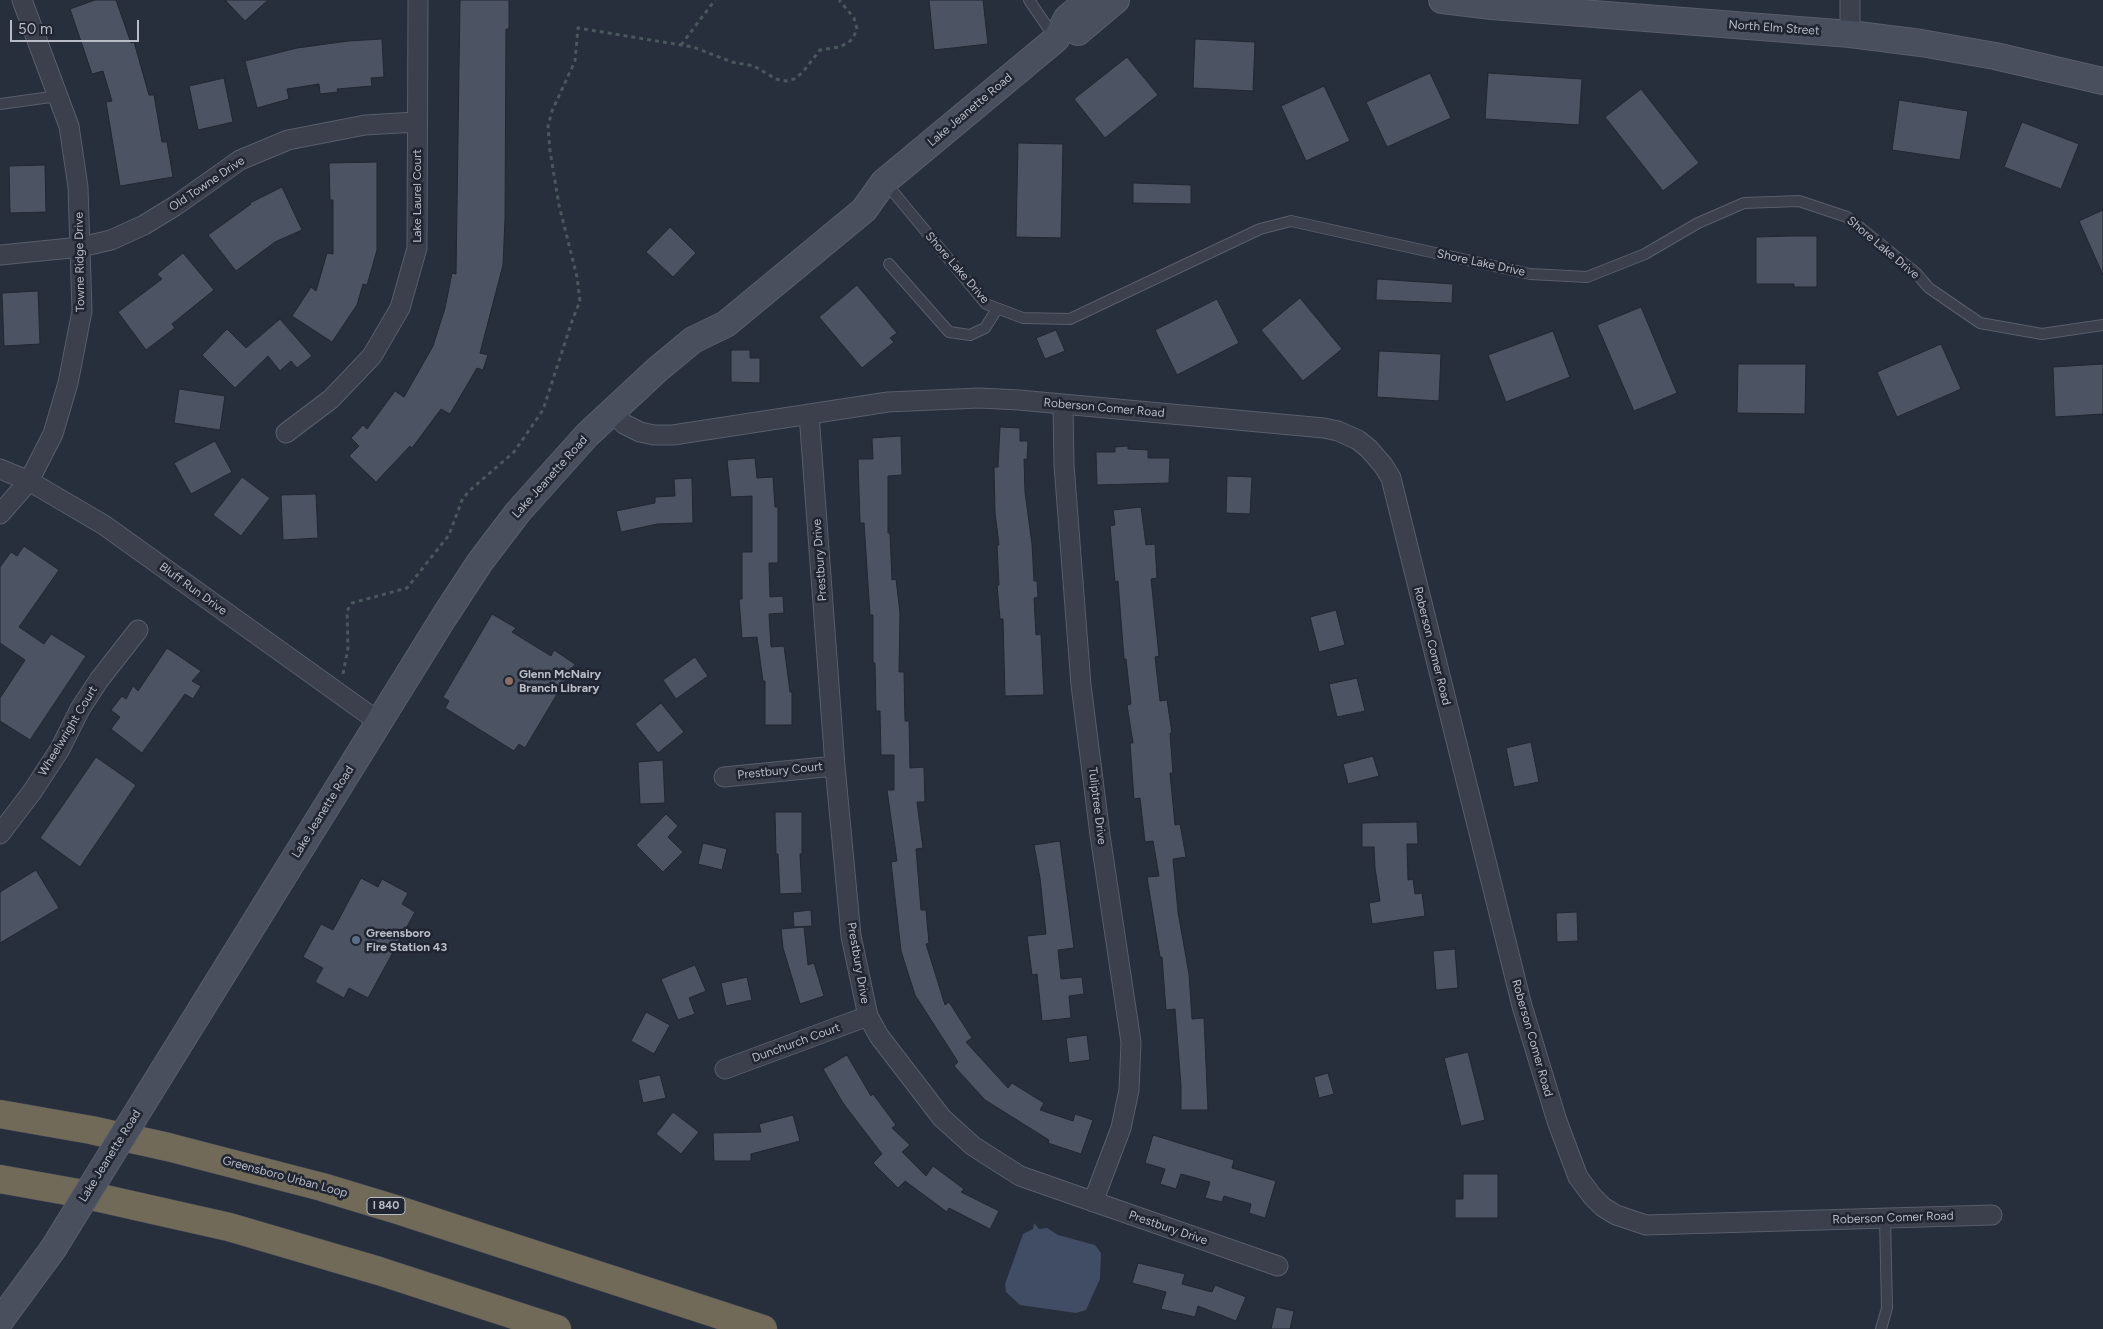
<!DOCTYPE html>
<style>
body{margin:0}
#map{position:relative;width:2103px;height:1329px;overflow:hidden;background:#272e3c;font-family:Figtree,sans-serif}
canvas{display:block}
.scale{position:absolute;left:10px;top:20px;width:129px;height:22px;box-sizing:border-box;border:2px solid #b7bcc7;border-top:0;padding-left:6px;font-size:15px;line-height:18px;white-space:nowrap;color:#b7bcc7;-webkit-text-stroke:4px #202531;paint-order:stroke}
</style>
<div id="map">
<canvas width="2103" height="1329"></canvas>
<div class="scale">50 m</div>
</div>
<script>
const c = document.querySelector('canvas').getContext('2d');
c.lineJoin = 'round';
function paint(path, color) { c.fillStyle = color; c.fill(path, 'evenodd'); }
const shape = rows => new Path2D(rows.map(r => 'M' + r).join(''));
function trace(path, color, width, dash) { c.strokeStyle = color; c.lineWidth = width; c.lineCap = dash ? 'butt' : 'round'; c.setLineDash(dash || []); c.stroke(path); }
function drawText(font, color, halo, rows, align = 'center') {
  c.font = font + ' Figtree,sans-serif'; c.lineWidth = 5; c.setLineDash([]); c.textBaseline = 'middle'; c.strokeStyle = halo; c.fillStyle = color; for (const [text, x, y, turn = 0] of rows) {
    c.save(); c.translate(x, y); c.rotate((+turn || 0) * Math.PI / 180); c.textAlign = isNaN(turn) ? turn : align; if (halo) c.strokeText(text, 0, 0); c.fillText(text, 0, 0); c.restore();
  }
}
const water = shape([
 [1034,1223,1039,1229,1047,1228,1058,1235,1095,1245,1101,1253,1100,1279,1086,1310,1076,1313,1020,1305,1006,1292,1005,1284,1023,1234,1033,1229]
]);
const building = shape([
 [95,0,116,0,131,43,134,42,149,95,154,95,162,142,167,142,173,177,120,186,106,102,112,101,103,71,92,74,70,9,95,0],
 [225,0,268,0,245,21,225,0],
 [460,0,509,0,509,29,506,29,505,219,503,265,480,353,488,355,483,370,477,368,450,414,441,409,412,448,410,446,376,482,349,456,359,446,351,438,363,425,367,429,395,391,404,397,433,346,445,308,452,273,456,274,460,0],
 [929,0,983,0,988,44,934,50,929,0],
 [382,39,384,77,371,78,372,86,337,89,338,92,320,94,319,84,287,89,289,99,257,108,245,61,297,48,348,41,382,39],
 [1195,39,1255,42,1253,91,1193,88,1195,39],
 [1127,57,1158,95,1105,138,1074,99,1127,57],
 [1430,73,1451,118,1387,147,1366,102,1430,73],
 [1488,73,1582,79,1579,125,1485,119,1488,73],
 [224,78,233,122,198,130,189,86,224,78],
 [1324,86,1350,141,1306,161,1281,106,1324,86],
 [1641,89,1699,163,1663,191,1605,117,1641,89],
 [1899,100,1968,111,1960,160,1892,150,1899,100],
 [2022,122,2079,144,2061,189,2004,167,2022,122],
 [1018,143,1063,144,1061,238,1016,237,1018,143],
 [377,162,377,250,367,285,363,284,357,305,332,342,292,316,311,287,316,291,327,253,333,254,333,200,330,200,329,163,377,162],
 [45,165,46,212,10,213,9,166,45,165],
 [1133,183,1191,185,1191,204,1133,203,1133,183],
 [282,187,302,230,275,242,236,271,208,235,251,204,250,203,282,187],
 [2103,210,2103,275,2079,221,2103,210],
 [670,227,696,253,673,277,646,252,670,227],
 [1792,236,1817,236,1817,287,1794,287,1794,284,1756,284,1756,237,1792,236],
 [183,253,214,290,172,324,175,328,146,350,118,312,162,279,157,274,183,253],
 [1377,279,1453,284,1452,303,1376,300,1377,279],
 [857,285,897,333,890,338,894,342,862,368,819,317,857,285],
 [38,291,40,344,4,346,2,293,38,291],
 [1300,298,1342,349,1303,381,1261,330,1300,298],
 [1217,299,1239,343,1177,375,1155,330,1217,299],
 [1641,307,1677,393,1634,411,1597,325,1641,307],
 [280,319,312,356,297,368,291,361,280,371,268,356,235,388,202,355,227,329,246,348,280,319],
 [1056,330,1065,351,1045,359,1036,338,1056,330],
 [1553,331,1570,377,1506,402,1488,355,1553,331],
 [1941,344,1961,389,1897,417,1877,372,1941,344],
 [731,350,750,350,750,358,760,358,760,383,731,382,731,350],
 [1379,351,1441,354,1439,401,1377,397,1379,351],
 [1738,364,1806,364,1805,414,1737,413,1738,364],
 [2103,364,2103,414,2055,417,2053,367,2103,364],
 [179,389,225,396,220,430,174,423,179,389],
 [1000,427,1020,428,1020,441,1028,441,1027,460,1024,459,1025,492,1032,544,1034,581,1037,581,1038,597,1034,598,1036,635,1041,634,1044,695,1005,696,1003,619,1000,619,997,585,999,585,997,545,999,545,995,513,994,467,998,467,1000,427],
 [901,436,902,475,888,476,888,533,890,533,892,580,896,579,900,613,899,672,904,672,905,721,909,721,910,768,924,767,925,802,917,802,923,848,916,849,921,910,926,910,929,943,926,944,945,1005,949,1002,972,1038,966,1042,1008,1088,1012,1083,1044,1103,1040,1110,1073,1121,1075,1114,1093,1120,1081,1154,1048,1143,1049,1140,985,1100,954,1066,958,1062,915,995,901,951,891,862,897,861,887,790,894,790,894,755,881,755,880,711,876,711,875,663,873,663,873,615,870,615,864,523,860,523,858,459,873,459,872,438,901,436],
 [215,441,232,472,191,494,174,463,215,441],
 [1128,446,1128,449,1148,450,1148,458,1170,458,1169,483,1097,485,1096,452,1115,452,1115,447,1128,446],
 [755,458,757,478,773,477,775,507,778,507,778,563,769,563,770,597,783,596,784,613,769,614,771,647,784,646,790,692,792,692,792,725,765,725,765,681,763,681,757,637,742,638,739,599,742,599,742,552,752,552,752,496,731,497,727,460,755,458],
 [1227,476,1252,477,1250,514,1226,513,1227,476],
 [242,477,270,498,241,536,213,515,242,477],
 [692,478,693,523,657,524,621,532,616,511,655,503,655,497,675,496,674,479,692,478],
 [316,494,318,538,283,540,281,495,316,494],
 [1141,507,1146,545,1155,544,1157,578,1151,579,1159,656,1155,657,1160,701,1167,700,1172,733,1170,733,1173,773,1170,773,1175,825,1180,824,1186,857,1173,859,1178,912,1189,974,1192,1019,1204,1018,1208,1110,1181,1110,1181,1086,1175,1009,1166,1010,1162,957,1160,957,1147,877,1159,876,1153,841,1145,842,1140,798,1134,799,1130,743,1133,743,1127,705,1131,704,1126,659,1124,659,1118,581,1115,582,1110,526,1115,525,1113,510,1141,507],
 [24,546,59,570,19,627,44,644,51,634,86,656,30,740,0,721,0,698,25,660,0,643,0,567,11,552,17,556,24,546],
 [1336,610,1345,645,1319,652,1310,617,1336,610],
 [492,614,516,628,512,632,551,656,554,650,575,664,525,748,519,744,514,751,445,708,449,701,443,697,492,614],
 [167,648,201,671,192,681,201,686,193,699,185,694,142,753,111,729,120,717,111,710,122,696,126,699,133,686,138,691,167,648],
 [695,657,708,676,676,699,663,680,695,657],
 [1357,678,1365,711,1337,717,1329,684,1357,678],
 [661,703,684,732,658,753,635,724,661,703],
 [1531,742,1539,782,1514,787,1506,748,1531,742],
 [1373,756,1379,776,1348,784,1343,764,1373,756],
 [96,757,136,785,80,867,40,838,96,757],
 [663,760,665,803,640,804,638,762,663,760],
 [775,812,802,812,802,854,800,854,802,893,780,894,778,854,776,854,775,812],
 [666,814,678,826,668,837,683,852,663,872,636,845,666,814],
 [1417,822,1418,844,1407,844,1408,880,1413,879,1415,894,1422,893,1425,916,1372,924,1369,903,1380,901,1375,868,1374,847,1362,847,1362,823,1417,822],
 [1060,841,1074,948,1058,950,1061,979,1082,977,1084,994,1069,996,1071,1018,1042,1021,1037,974,1032,975,1027,936,1046,934,1040,878,1034,845,1060,841],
 [703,843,727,849,722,870,698,864,703,843],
 [36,870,59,908,0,943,0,892,36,870],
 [361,878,378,887,382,879,408,893,402,904,415,912,368,998,349,988,344,998,315,982,323,968,303,957,321,924,333,930,361,878],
 [811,910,812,926,794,927,793,912,811,910],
 [1577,912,1578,941,1557,942,1556,913,1577,912],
 [804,927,808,965,814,963,824,996,800,1004,783,948,781,929,804,927],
 [1455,949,1458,988,1436,990,1433,951,1455,949],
 [695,965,706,991,689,998,695,1014,678,1020,661,979,695,965],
 [747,977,752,1000,726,1006,721,983,747,977],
 [646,1012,670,1025,654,1054,631,1041,646,1012],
 [1087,1035,1090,1060,1069,1063,1066,1038,1087,1035],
 [1468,1052,1485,1120,1461,1126,1444,1058,1468,1052],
 [847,1055,871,1096,873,1094,896,1125,892,1128,910,1145,902,1152,926,1176,933,1166,964,1189,961,1192,999,1211,990,1229,949,1208,947,1212,905,1181,898,1188,873,1163,882,1154,843,1103,823,1069,847,1055],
 [1328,1073,1334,1094,1319,1098,1314,1077,1328,1073],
 [660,1075,666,1098,643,1103,638,1080,660,1075],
 [673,1112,699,1132,681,1154,656,1134,673,1112],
 [793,1115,800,1141,751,1154,751,1161,714,1161,713,1133,761,1132,759,1124,793,1115],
 [1153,1135,1234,1160,1232,1168,1276,1181,1265,1218,1249,1213,1251,1204,1224,1196,1222,1202,1205,1198,1210,1182,1181,1174,1176,1189,1160,1184,1165,1169,1145,1163,1153,1135],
 [1463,1174,1498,1174,1498,1218,1455,1218,1455,1199,1463,1199,1463,1174],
 [1138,1263,1185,1274,1182,1284,1212,1292,1215,1285,1246,1297,1236,1321,1198,1306,1195,1317,1161,1309,1166,1292,1132,1283,1138,1263],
 [1276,1307,1294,1311,1290,1329,1271,1329,1276,1307]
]);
const path = shape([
 [681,45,715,0],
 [343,674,348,648,347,611,352,603,407,588,449,535,462,500,469,491,514,452,543,410,572,321,580,301,577,277,559,205,550,151,548,126,552,111,575,61,578,28,693,47,732,62,754,66,776,79,786,81,794,79,802,73,820,50,839,47,848,43,853,38,857,29,854,18,839,0]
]);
const lane = shape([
 [1029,0,1055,38],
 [0,104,58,96],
 [885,182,986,304,1023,318,1070,319,1260,229,1291,221,1530,274,1587,277,1645,254,1698,223,1744,203,1799,201,1847,217,1916,273,1929,288,1980,323,2042,334,2103,325],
 [889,264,949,332,970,335,985,328,997,309],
 [1881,1329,1887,1308,1885,1218]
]);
const street = shape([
 [1850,34,1850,0],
 [0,255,81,247,111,240,144,225,175,206,240,160,288,140,365,125,416,122],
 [1063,404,1064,465,1081,685,1100,835,1131,1042,1129,1090,1121,1128,1093,1202],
 [612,411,624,424,640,432,654,435,673,435,888,402,979,398,1019,400,1324,428,1338,431,1358,440,1369,449,1383,465,1391,478,1522,1006,1557,1121,1578,1177,1592,1196,1603,1207,1616,1215,1646,1225,1992,1215],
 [809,414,835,766,851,936,868,1016,879,1036,942,1118,973,1146,1020,1176,1278,1266],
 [286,433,331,399,372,356,400,308,417,248,418,0],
 [0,469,29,481,104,525,379,722],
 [0,514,29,481,53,434,68,383,82,311,78,187,69,126,22,0],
 [724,777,835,766],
 [0,834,32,792,60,749,80,709,99,680,138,630],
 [725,1069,868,1016]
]);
const secondary = shape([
 [1442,0,1492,6,1850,34,1921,43,1995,56,2103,81],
 [1078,32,1116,0],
 [151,1090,444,617,480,562,518,512,587,435,658,369,693,340,726,324,864,210,884,182,1056,39,1067,18,1089,0],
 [0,1321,53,1249]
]);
const highway = shape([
 [0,1114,91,1130,168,1147,322,1187,398,1210,763,1329],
 [0,1179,78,1193,229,1227,379,1271,557,1329]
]);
const secondaryBridge = shape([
 [53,1249,151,1090]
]);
const markers = [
 [509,681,5,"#8d6e63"],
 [356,940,5,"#5c6f8a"]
];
const shields = [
 [386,1206,38]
];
const shieldNames = [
 ["I 840",386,1206]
];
const streetNames = [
 ["North Elm Street",1774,28,4],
 ["Lake Jeanette Road",970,110,-40],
 ["Old Towne Drive",207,184,-34],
 ["Lake Laurel Court",417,196,-90],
 ["Shore Lake Drive",1883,248,40],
 ["Towne Ridge Drive",80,262,-91],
 ["Shore Lake Drive",1481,263,12],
 ["Shore Lake Drive",957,268,49],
 ["Roberson Comer Road",1104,408,5],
 ["Lake Jeanette Road",550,477,-48],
 ["Prestbury Drive",820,560,-94],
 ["Bluff Run Drive",193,589,36],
 ["Roberson Comer Road",1432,646,76],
 ["Wheelwright Court",68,731,-59],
 ["Prestbury Court",780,771,-6],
 ["Tuliptree Drive",1097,806,83],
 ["Lake Jeanette Road",323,812,-58],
 ["Prestbury Drive",858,963,80],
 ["Roberson Comer Road",1532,1038,74],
 ["Dunchurch Court",796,1043,-20],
 ["Lake Jeanette Road",110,1156,-58],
 ["Greensboro Urban Loop",285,1177,15],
 ["Roberson Comer Road",1893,1218,-2],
 ["Prestbury Drive",1168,1228,19]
];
const poiNames = [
 ["Glenn McNairy",519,674],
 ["Branch Library",519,688],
 ["Greensboro",366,933],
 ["Fire Station 43",366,947]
];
paint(water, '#414c65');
paint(building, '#4c5362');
trace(building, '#222733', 1);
trace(lane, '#595e6a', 12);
trace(street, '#595e6a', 21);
trace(secondary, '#595e6a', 28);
trace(highway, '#464b57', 29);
trace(path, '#49585c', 3, [4, 4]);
trace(lane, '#3b404c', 10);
trace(street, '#3b404c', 19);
trace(secondary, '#4a4f5e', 26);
trace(highway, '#716a59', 28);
trace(secondaryBridge, '#595e6a', 28, []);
trace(secondaryBridge, '#4a4f5e', 26);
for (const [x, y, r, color] of markers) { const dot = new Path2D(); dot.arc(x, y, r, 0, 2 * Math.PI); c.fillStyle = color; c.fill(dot); trace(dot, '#202531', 2); }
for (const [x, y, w] of shields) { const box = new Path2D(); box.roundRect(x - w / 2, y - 8.5, w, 17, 4); c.fillStyle = '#202531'; c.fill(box); trace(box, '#b7bcc7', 1); }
drawText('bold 11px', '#b7bcc7', null, shieldNames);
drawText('12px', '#b7bcc7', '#202531', streetNames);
drawText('bold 12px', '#b7bcc7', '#202531', poiNames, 'left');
</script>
